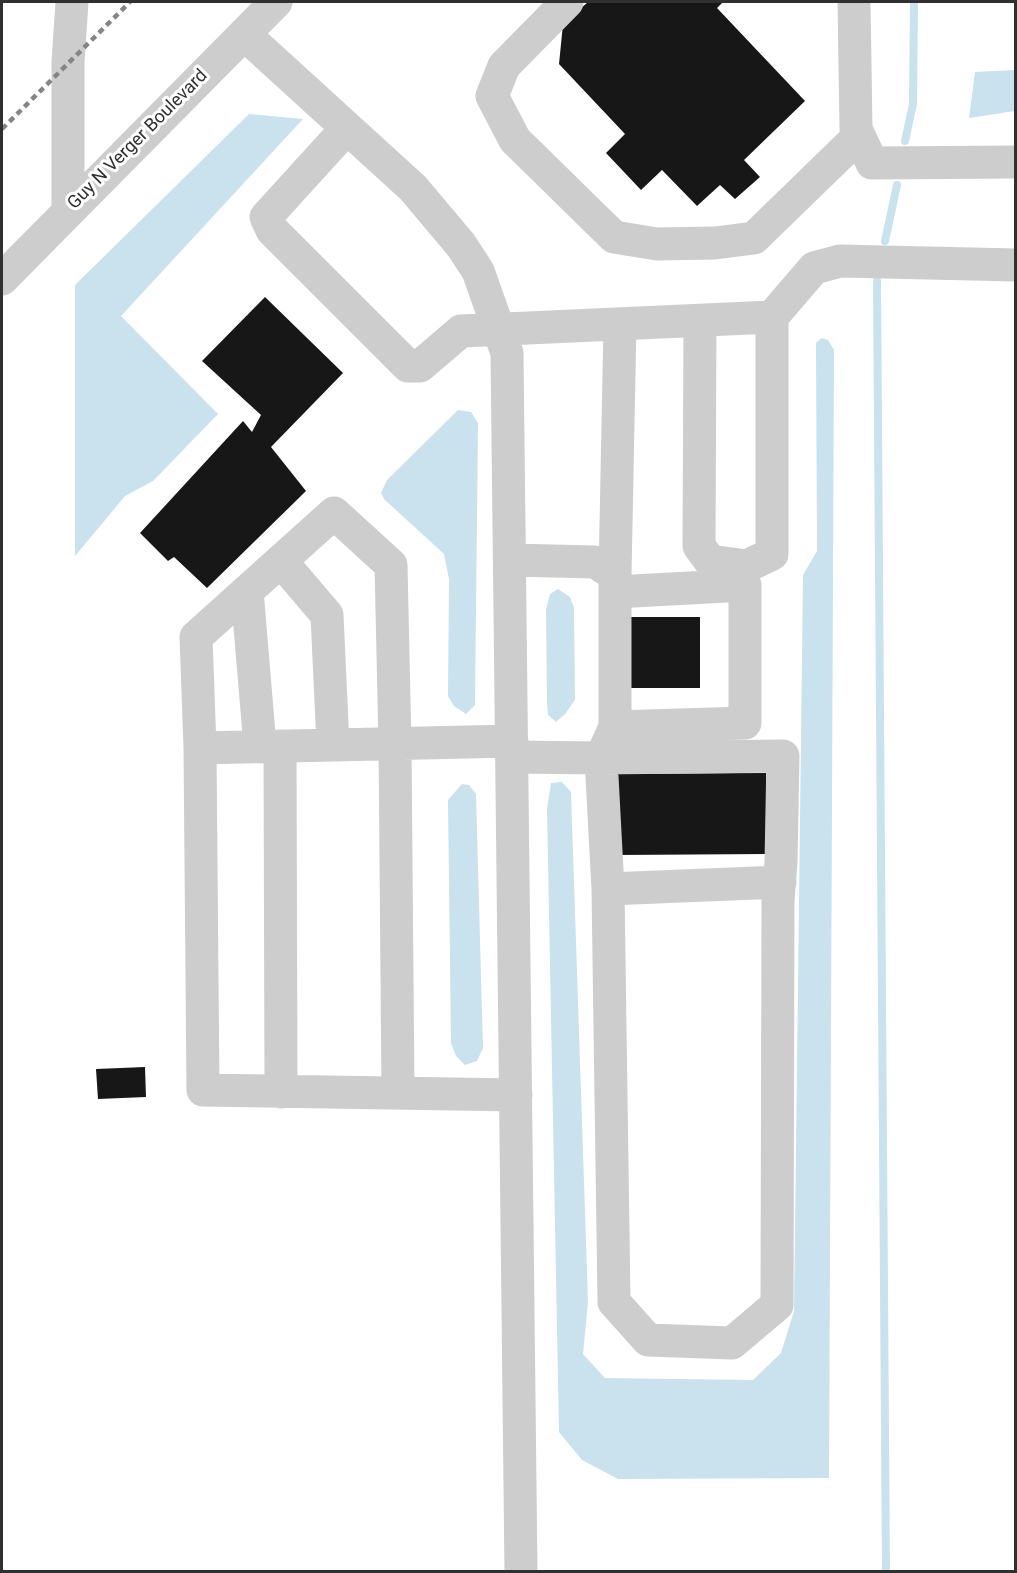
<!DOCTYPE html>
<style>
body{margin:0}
#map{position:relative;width:1017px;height:1573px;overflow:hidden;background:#fff;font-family:Roboto,sans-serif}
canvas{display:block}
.frame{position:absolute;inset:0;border:3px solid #303030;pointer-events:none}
</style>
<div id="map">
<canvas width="1017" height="1573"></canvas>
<div class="frame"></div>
</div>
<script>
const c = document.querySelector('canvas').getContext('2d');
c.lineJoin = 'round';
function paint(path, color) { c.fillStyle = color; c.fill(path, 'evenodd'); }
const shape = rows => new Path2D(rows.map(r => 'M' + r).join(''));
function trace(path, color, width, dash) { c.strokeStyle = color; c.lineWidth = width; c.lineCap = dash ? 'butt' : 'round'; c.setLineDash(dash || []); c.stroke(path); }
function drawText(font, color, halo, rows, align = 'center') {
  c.font = font + ' Roboto,sans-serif'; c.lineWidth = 6; c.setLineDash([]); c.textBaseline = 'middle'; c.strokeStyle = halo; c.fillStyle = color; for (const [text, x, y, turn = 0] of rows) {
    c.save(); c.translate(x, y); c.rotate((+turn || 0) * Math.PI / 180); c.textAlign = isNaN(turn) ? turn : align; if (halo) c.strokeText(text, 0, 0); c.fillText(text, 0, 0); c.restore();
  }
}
const water = shape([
 [1015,70,1015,111,969,118,975,72],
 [249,114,303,119,121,316,218,414,153,481,125,496,75,556,75,285],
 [822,338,828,340,834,350,829,1478,618,1479,582,1460,559,1432,547,809,551,783,562,782,571,792,588,1302,583,1354,605,1378,753,1380,781,1353,794,1311,803,575,817,551,816,343],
 [458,410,471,412,478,423,475,705,466,714,454,706,448,696,449,579,444,554,384,499,381,493,387,480],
 [558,589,570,597,574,608,575,700,565,714,556,722,548,715,547,702,546,610,550,594],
 [462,784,469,785,476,794,483,1048,477,1061,465,1065,456,1056,451,1043,448,800]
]);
const stream = shape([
 [905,141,913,104,914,2],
 [885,241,897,185],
 [877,281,886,1572]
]);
const building = shape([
 [588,2,723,2,717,8,805,101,744,160,760,177,735,199,720,185,697,206,662,170,641,190,606,153,625,134,559,64,563,24],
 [265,297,343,373,271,447,306,491,207,588,174,557,168,561,140,533,243,421,252,432,261,415,202,361],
 [626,617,700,617,700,688,626,688],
 [766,773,767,854,617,855,617,774],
 [145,1067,146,1097,98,1099,96,1069]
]);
const minor = shape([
 [567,2,504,66,492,96,515,140,614,237,657,244,715,243,754,238,859,136],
 [854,2,856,129,872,163,1016,162],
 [244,34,413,188,461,245,478,271,507,353,521,1572],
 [347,128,266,217,272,230,408,366,420,366,461,331,772,317,814,268,840,261,1016,265],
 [68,211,68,62,72,2],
 [2,279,276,2],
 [700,321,699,546,710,561,747,566,772,554,772,317],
 [510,560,595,562,615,575,615,727,601,758,512,757],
 [281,561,327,615,333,745],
 [615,575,620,324],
 [247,591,260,746],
 [615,592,745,585,745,723,615,727],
 [512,741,200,748,203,1090,516,1095],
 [280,746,281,1092],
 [200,748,196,637,334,513,391,565,395,744,398,1093],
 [783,756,781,862,778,900,777,1305,732,1343,648,1340,614,1302,608,889,601,758,783,756],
 [608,889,780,882]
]);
const rail = shape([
 [2,129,130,2]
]);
const streetNames = [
 ["Guy N Verger Boulevard",138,140,-45]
];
paint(water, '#c9e2ed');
trace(stream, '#c9e2ed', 8);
paint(building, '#171717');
trace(minor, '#cdcdcd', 33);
trace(rail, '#858585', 4.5, [6, 4.5]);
drawText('18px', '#303030', '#fff', streetNames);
</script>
